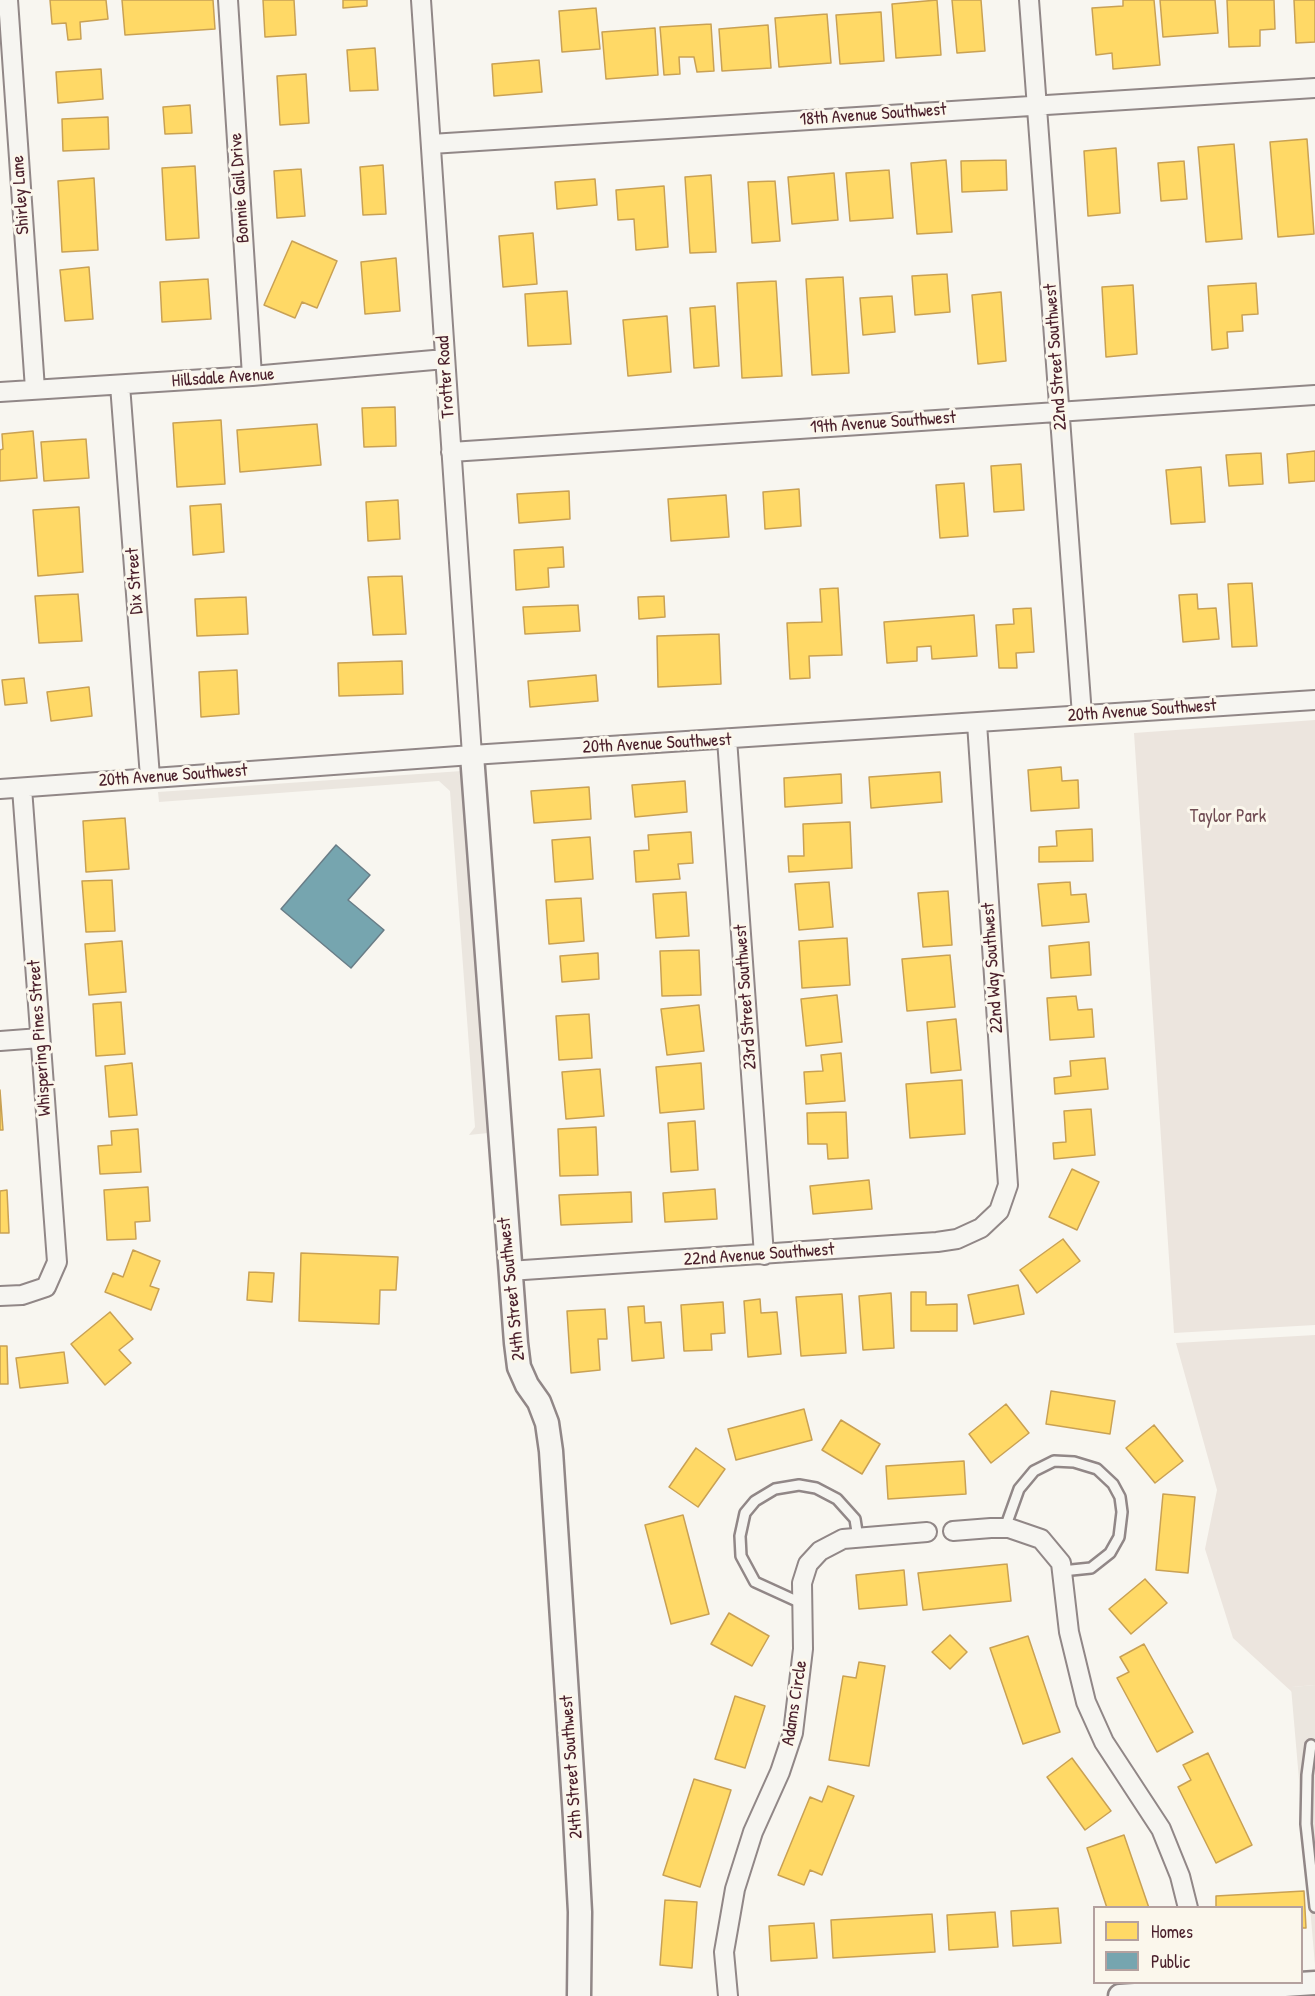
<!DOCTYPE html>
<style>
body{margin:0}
#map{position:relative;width:1315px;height:1996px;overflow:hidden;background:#f8f6f0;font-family:"Patrick Hand",sans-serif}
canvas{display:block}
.legend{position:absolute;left:1093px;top:1906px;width:210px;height:78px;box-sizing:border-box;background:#fbf7ec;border:2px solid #b4a19f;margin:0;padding:8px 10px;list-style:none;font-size:18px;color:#4a1f2b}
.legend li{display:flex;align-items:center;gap:12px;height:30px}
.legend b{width:30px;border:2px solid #b4a19f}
</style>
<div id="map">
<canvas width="1315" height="1996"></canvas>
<ul class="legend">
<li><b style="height:16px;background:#ffd966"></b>Homes</li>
<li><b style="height:16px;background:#76a5af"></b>Public</li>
</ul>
</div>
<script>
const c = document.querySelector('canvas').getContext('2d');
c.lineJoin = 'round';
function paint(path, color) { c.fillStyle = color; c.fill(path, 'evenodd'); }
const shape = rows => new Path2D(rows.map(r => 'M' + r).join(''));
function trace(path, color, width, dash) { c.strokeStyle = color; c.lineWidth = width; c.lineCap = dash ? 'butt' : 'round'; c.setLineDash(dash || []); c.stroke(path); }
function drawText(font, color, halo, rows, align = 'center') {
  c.font = font + ' "Patrick Hand",sans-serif'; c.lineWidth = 6; c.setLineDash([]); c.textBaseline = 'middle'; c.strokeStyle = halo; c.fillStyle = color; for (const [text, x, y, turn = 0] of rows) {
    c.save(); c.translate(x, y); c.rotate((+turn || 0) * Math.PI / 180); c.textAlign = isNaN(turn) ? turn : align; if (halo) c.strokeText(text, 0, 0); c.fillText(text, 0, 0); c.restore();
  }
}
const built = shape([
 [462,771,488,1133,469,1135,475,1127,450,791,439,781,159,802,158,792],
 [1315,1685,1315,1965,1291,1687]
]);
const green = shape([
 [1315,720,1315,1325,1174,1333,1134,733],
 [1315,1335,1315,1685,1292,1687,1292,1692,1233,1638,1205,1549,1217,1490,1176,1343]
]);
const homes = shape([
 [50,0,106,0,108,19,80,22,81,39,68,40,66,23,52,24,50,0],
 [122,0,213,0,215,29,125,35,122,0],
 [263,0,294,0,296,35,265,37,263,0],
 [343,0,367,0,367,6,343,8,343,0],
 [937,0,941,55,896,58,892,4,937,0],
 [952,0,981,0,985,51,957,53,952,0],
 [1123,0,1154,0,1160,65,1113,69,1112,53,1096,55,1092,8,1123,6,1123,0],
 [1160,0,1215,0,1218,33,1163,37,1160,0],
 [1227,0,1274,0,1275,29,1260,30,1260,46,1229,47,1227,0],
 [1294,0,1315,0,1315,42,1296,43,1294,0],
 [596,8,600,49,562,52,559,11,596,8],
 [881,12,884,61,840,64,836,15,881,12],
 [827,14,831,63,779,67,775,18,827,14],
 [711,24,714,71,697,72,694,57,679,57,680,74,664,75,660,27,711,24],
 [768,25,771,68,722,71,719,29,768,25],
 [655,28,658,75,606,79,602,32,655,28],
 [375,48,378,90,350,91,347,50,375,48],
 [539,60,542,92,494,96,492,64,539,60],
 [101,69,103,99,58,103,56,72,101,69],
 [306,74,309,123,280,125,277,76,306,74],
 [190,105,192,133,165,134,163,107,190,105],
 [108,117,109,149,63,151,62,119,108,117],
 [1307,139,1314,234,1278,237,1270,142,1307,139],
 [1234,144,1242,239,1206,242,1198,147,1234,144],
 [1116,148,1120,213,1088,216,1084,151,1116,148],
 [946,160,952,232,917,234,911,163,946,160],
 [1006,160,1007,190,962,192,961,161,1006,160],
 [1184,161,1187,199,1161,201,1158,163,1184,161],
 [383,165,386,214,363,215,360,167,383,165],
 [195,166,199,238,166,240,162,168,195,166],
 [301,169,305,216,277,218,274,171,301,169],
 [889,170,893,218,850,221,846,173,889,170],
 [834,173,838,220,792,224,788,177,834,173],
 [711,175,716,252,690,253,685,177,711,175],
 [94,178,98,250,62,252,58,181,94,178],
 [595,179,597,205,557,209,555,182,595,179],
 [775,181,780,241,752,243,748,182,775,181],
 [664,186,668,247,636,250,634,219,618,220,616,190,664,186],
 [533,233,537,284,503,287,499,236,533,233],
 [292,241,337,261,317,308,302,302,295,318,264,305,292,241],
 [396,258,400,311,365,314,361,262,396,258],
 [89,267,93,319,65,321,60,270,89,267],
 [947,274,950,312,915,315,912,276,947,274],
 [843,277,849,373,812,375,806,279,843,277],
 [208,279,211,319,162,322,160,282,208,279],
 [776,281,782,376,742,378,737,283,776,281],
 [1256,283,1258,314,1242,315,1243,331,1227,332,1228,348,1212,350,1208,286,1256,283],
 [1133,285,1137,354,1106,357,1102,287,1133,285],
 [567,291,571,344,528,346,525,294,567,291],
 [1001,292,1006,361,978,364,972,295,1001,292],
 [892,296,895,332,863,335,860,298,892,296],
 [715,306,719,366,694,368,690,308,715,306],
 [667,316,671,372,628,376,623,320,667,316],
 [395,407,396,446,364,447,362,408,395,407],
 [221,420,225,484,177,487,173,423,221,420],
 [317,424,321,465,240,472,237,430,317,424],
 [33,431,37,478,0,481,0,450,3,449,2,434,33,431],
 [86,439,89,478,44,481,41,442,86,439],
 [1315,451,1315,481,1289,483,1287,454,1315,451],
 [1261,453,1263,484,1229,486,1226,455,1261,453],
 [1021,464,1024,510,994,512,991,466,1021,464],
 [1201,467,1205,522,1171,524,1166,470,1201,467],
 [964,483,968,536,940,538,936,485,964,483],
 [799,489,801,526,765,529,763,492,799,489],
 [569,491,570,519,519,523,517,494,569,491],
 [726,495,729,537,671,541,668,499,726,495],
 [398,500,400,539,368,541,366,502,398,500],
 [221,504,224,552,193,555,190,506,221,504],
 [79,507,83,572,38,576,33,510,79,507],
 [563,547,564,567,548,568,549,587,516,590,514,550,563,547],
 [402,576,406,634,373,635,368,577,402,576],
 [1252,583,1257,646,1232,647,1228,584,1252,583],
 [838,588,842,655,809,656,810,678,790,679,787,623,822,622,820,589,838,588],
 [78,594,82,641,39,643,35,596,78,594],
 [1197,594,1198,609,1216,608,1219,639,1183,642,1179,595,1197,594],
 [664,596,665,617,639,619,638,597,664,596],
 [246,597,248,634,197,636,195,599,246,597],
 [578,605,580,631,525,634,523,607,578,605],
 [1031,608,1034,652,1016,653,1017,668,999,668,996,625,1014,624,1013,609,1031,608],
 [974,615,977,656,932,659,931,646,917,647,917,661,887,663,884,622,974,615],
 [719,634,721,684,658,687,657,636,719,634],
 [402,661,403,694,339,696,338,663,402,661],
 [237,670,239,714,201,717,199,672,237,670],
 [596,675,598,701,530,707,528,681,596,675],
 [24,678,27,703,5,705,2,680,24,678],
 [89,687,92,716,51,721,47,692,89,687],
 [1061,767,1062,781,1078,780,1079,808,1031,811,1028,770,1061,767],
 [940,772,942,802,871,808,869,777,940,772],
 [841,774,842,803,785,807,784,778,841,774],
 [685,781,687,812,635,817,632,785,685,781],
 [589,787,591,819,534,823,531,791,589,787],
 [125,818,129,869,86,872,83,821,125,818],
 [850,822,852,868,789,872,788,856,804,856,803,824,850,822],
 [1092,829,1093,861,1039,862,1039,847,1057,846,1056,831,1092,829],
 [691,832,693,863,678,864,680,879,636,882,634,851,649,850,648,835,691,832],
 [590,837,593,879,555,882,552,840,590,837],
 [112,880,115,931,86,932,82,881,112,880],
 [829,882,833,927,799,930,795,884,829,882],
 [1070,882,1071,895,1086,894,1089,922,1042,926,1038,884,1070,882],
 [948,891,952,945,923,947,918,893,948,891],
 [686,892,689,936,656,938,653,894,686,892],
 [581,898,584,941,549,944,546,900,581,898],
 [847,938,850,985,802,988,799,941,847,938],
 [122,941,126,992,89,995,85,944,122,941],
 [1089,942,1091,975,1051,978,1049,946,1089,942],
 [699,950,701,995,662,996,660,951,699,950],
 [598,953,599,979,562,982,560,956,598,953],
 [950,955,955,1007,907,1011,902,959,950,955],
 [837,995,842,1042,806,1046,801,999,837,995],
 [1076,996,1078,1010,1092,1009,1094,1037,1050,1040,1047,998,1076,996],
 [121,1002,125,1054,96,1056,93,1004,121,1002],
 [699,1005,704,1051,667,1055,661,1009,699,1005],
 [589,1014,592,1058,559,1060,556,1016,589,1014],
 [956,1019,961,1070,931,1073,927,1022,956,1019],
 [841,1053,845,1101,806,1104,804,1072,823,1071,821,1055,841,1053],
 [1105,1058,1108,1089,1055,1094,1054,1078,1071,1076,1070,1061,1105,1058],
 [132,1063,137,1115,109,1117,105,1066,132,1063],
 [701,1063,704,1109,660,1113,656,1067,701,1063],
 [600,1069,604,1116,566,1119,562,1072,600,1069],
 [962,1080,965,1134,910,1138,906,1084,962,1080],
 [0,1090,3,1130,0,1130,0,1090],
 [1091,1109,1095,1155,1054,1159,1053,1143,1066,1142,1064,1111,1091,1109],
 [846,1112,848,1158,828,1159,827,1144,808,1144,807,1113,846,1112],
 [695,1121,698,1170,671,1172,668,1123,695,1121],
 [596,1127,598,1175,560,1176,558,1129,596,1127],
 [138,1129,141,1172,100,1174,98,1146,112,1145,111,1131,138,1129],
 [1072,1169,1099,1182,1077,1230,1049,1217,1072,1169],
 [869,1180,872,1209,813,1214,810,1186,869,1180],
 [148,1187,150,1221,135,1222,136,1239,107,1240,104,1190,148,1187],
 [715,1189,717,1219,665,1222,663,1193,715,1189],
 [7,1190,9,1233,0,1233,0,1191,7,1190],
 [631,1192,632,1222,561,1225,559,1195,631,1192],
 [1063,1239,1080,1261,1037,1293,1020,1270,1063,1239],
 [133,1250,160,1261,150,1286,159,1289,151,1310,105,1292,113,1273,123,1277,133,1250],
 [301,1253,398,1257,396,1290,380,1290,379,1324,299,1321,301,1253],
 [249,1272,274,1273,272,1302,247,1300,249,1272],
 [1018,1285,1024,1314,974,1324,968,1295,1018,1285],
 [911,1292,926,1292,926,1305,957,1304,957,1331,911,1331,911,1292],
 [891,1293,894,1348,863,1350,859,1296,891,1293],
 [842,1294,846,1353,801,1356,796,1297,842,1294],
 [760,1299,761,1313,777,1312,781,1354,748,1357,744,1301,760,1299],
 [723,1302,725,1333,711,1334,712,1350,684,1351,681,1305,723,1302],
 [644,1306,645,1323,661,1322,664,1358,632,1361,628,1307,644,1306],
 [605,1309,607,1339,598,1339,600,1370,571,1373,567,1311,605,1309],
 [110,1312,133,1339,119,1350,131,1363,105,1385,71,1344,110,1312],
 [0,1346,7,1346,8,1384,0,1384,0,1346],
 [64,1352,68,1383,20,1388,16,1358,64,1352],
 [1051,1391,1115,1401,1110,1434,1046,1424,1051,1391],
 [1006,1404,1029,1433,991,1463,969,1434,1006,1404],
 [804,1409,812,1440,736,1460,728,1429,804,1409],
 [841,1420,880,1444,862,1474,822,1450,841,1420],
 [1154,1425,1183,1461,1155,1483,1126,1448,1154,1425],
 [696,1448,725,1469,698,1507,669,1487,696,1448],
 [964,1461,966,1494,888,1499,886,1466,964,1461],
 [1163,1494,1195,1497,1188,1573,1156,1570,1163,1494],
 [683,1515,709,1614,671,1624,645,1525,683,1515],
 [1007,1564,1011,1601,923,1610,918,1573,1007,1564],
 [904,1570,907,1605,859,1609,856,1575,904,1570],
 [1145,1579,1167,1603,1131,1634,1109,1609,1145,1579],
 [729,1613,769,1636,752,1666,711,1644,729,1613],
 [950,1635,967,1652,950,1669,932,1652,950,1635],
 [1028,1636,1060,1732,1023,1744,990,1648,1028,1636],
 [1144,1644,1193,1732,1157,1752,1117,1678,1129,1672,1120,1657,1144,1644],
 [859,1662,885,1666,869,1766,829,1760,843,1676,856,1678,859,1662],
 [735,1696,765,1706,745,1768,715,1759,735,1696],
 [1208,1753,1252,1845,1216,1863,1178,1787,1191,1780,1183,1765,1208,1753],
 [1072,1758,1111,1811,1085,1830,1047,1777,1072,1758],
 [694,1779,731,1790,700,1887,663,1875,694,1779],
 [828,1786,854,1796,822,1875,810,1870,804,1885,778,1875,810,1797,822,1802,828,1786],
 [1124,1835,1149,1908,1107,1908,1087,1848,1124,1835],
 [1304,1891,1306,1928,1302,1928,1302,1908,1216,1908,1216,1896,1304,1891],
 [665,1900,697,1902,692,1968,660,1965,665,1900],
 [1058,1908,1061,1943,1013,1946,1011,1911,1058,1908],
 [995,1912,998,1947,949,1950,947,1915,995,1912],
 [932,1914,935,1952,833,1958,831,1920,932,1914],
 [814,1923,817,1958,771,1961,769,1926,814,1923]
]);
const public = shape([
 [336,845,370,875,348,900,384,930,351,968,281,909,336,845]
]);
const service = shape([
 [1005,1528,1019,1489,1034,1471,1054,1461,1074,1462,1097,1469,1113,1484,1120,1497,1122,1512,1119,1537,1110,1553,1091,1568,1062,1571],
 [801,1603,755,1582,741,1556,740,1536,745,1513,755,1501,775,1489,799,1485,816,1488,837,1499,855,1519,858,1538],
 [1311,1745,1307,1775,1306,1824,1315,1907]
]);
const minor = shape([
 [8,0,35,389],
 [228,0,252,376],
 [421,0,472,755],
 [1029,0,1082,715],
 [431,144,1315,88],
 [120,385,150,777],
 [0,392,252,376,445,359],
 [451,452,1315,395],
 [727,739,764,1255],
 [0,789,472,755,1315,700],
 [0,1041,40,1038],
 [509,1271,937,1242,957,1239,981,1228,999,1211,1008,1185,977,723],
 [0,1296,22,1295,46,1287,57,1262,22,788],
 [953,1531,991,1528,1009,1528,1041,1539,1061,1563,1069,1632,1086,1702,1104,1742,1161,1829,1180,1876,1188,1908],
 [728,1996,724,1952,735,1889,753,1832,780,1772,793,1733,803,1649,802,1583,808,1564,820,1551,843,1539,927,1532]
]);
const tertiary = shape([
 [472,755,516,1343,519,1367,527,1385,539,1402,547,1423,551,1451,575,1818,580,1912,579,1996],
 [1120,1996,1315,1983]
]);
const streetNames = [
 ["18th Avenue Southwest",873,115,-4],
 ["Bonnie Gail Drive",240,188,-94],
 ["Shirley Lane",21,195,-94],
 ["22nd Street Southwest",1056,357,-94],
 ["Trotter Road",446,377,-94],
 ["Hillsdale Avenue",223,378,-4],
 ["19th Avenue Southwest",883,423,-4],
 ["Dix Street",135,581,-94],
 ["20th Avenue Southwest",1142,711,-4],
 ["20th Avenue Southwest",657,744,-3],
 ["20th Avenue Southwest",173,776,-4],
 ["22nd Way Southwest",993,968,-94],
 ["23rd Street Southwest",746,997,-94],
 ["Whispering Pines Street",40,1038,-94],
 ["22nd Avenue Southwest",759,1255,-4],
 ["24th Street Southwest",512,1289,-96],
 ["Adams Circle",795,1703,-81],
 ["24th Street Southwest",572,1767,-94]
];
const parkNames = [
 ["Taylor Park",1228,817]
];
paint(built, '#ebe6df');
paint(green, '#ece5de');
paint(homes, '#ffd966');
trace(homes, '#c9a154', 1.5);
paint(public, '#76a5af');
trace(public, '#697d87', 1.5);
trace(service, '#918787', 14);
trace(minor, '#918787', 22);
trace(tertiary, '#918787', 27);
trace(service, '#f6f5f1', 9);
trace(minor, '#f6f5f1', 18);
trace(tertiary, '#f6f5f1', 22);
drawText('18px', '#4a1f2b', '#fbf7ec', streetNames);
drawText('18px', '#704d54', '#fbf7ec', parkNames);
</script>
